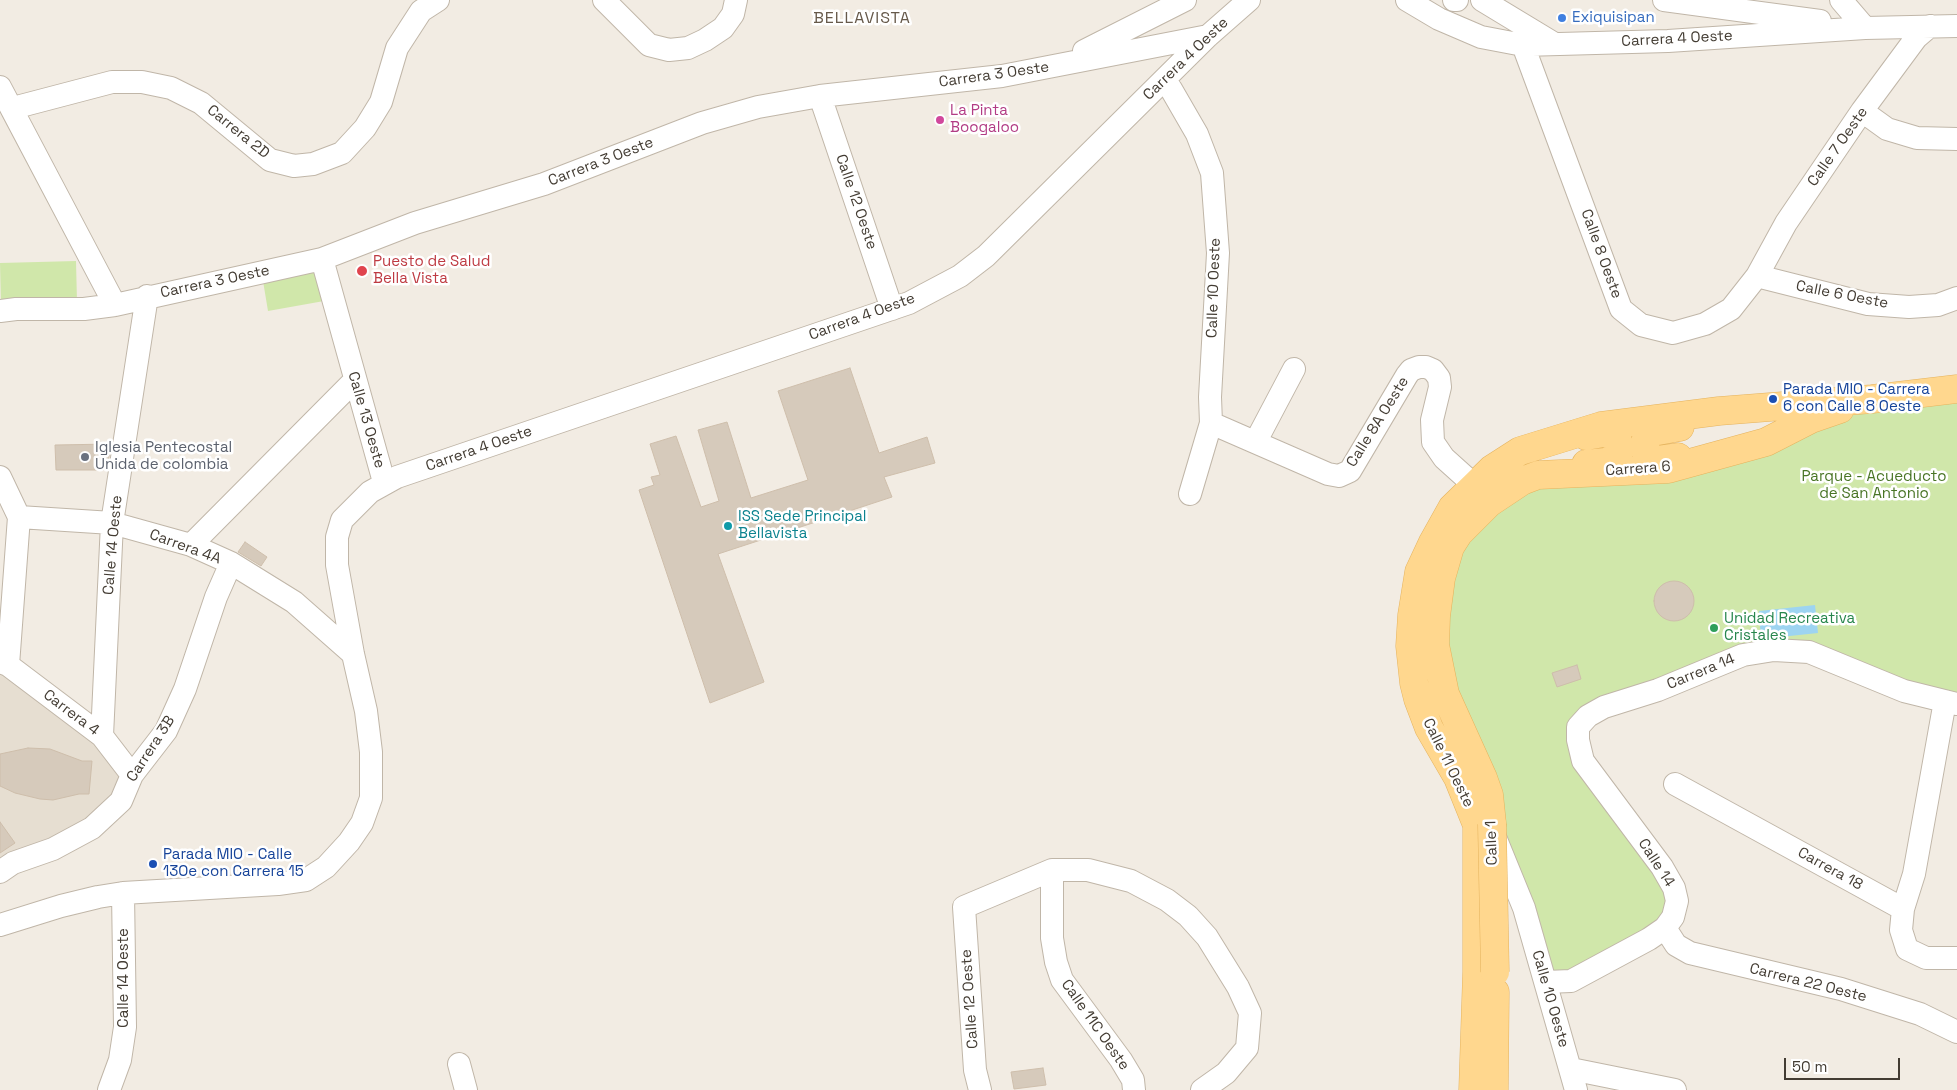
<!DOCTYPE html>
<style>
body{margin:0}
#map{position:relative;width:1957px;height:1090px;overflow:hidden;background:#f2ece3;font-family:"Space Grotesk",sans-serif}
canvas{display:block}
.scale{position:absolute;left:1784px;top:1058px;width:116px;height:22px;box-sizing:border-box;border:2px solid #433c33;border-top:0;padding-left:6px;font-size:15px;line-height:18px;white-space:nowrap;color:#433c33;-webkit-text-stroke:4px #fff;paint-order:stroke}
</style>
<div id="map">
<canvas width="1957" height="1090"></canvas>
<div class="scale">50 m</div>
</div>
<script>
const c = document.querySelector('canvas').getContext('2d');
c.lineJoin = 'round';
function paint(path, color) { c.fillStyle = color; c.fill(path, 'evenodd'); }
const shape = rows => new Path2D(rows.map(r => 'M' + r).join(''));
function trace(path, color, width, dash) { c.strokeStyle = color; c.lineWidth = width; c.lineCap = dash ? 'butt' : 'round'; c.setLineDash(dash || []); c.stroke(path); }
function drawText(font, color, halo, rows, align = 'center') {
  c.font = font + ' "Space Grotesk",sans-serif'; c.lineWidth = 5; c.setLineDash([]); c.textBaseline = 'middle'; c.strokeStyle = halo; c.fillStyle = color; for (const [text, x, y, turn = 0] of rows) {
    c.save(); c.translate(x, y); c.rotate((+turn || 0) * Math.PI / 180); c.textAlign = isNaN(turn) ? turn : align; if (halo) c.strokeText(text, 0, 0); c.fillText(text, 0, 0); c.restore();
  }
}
const residential = shape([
 [0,662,132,775,121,801,0,872]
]);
const green = shape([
 [76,261,77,302,1,305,0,263],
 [317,265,324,301,268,311,262,275],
 [1957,389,1957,704,1774,650,1604,707,1578,740,1662,867,1673,917,1546,982,1441,678,1459,533,1522,481,1668,469,1811,419]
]);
const water = shape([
 [1815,605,1818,633,1761,639,1759,611]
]);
const building = shape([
 [850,368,879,453,927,437,935,463,884,477,892,497,718,554,764,682,710,703,639,490,654,485,651,477,660,475,650,444,676,436,701,507,719,501,698,430,727,422,751,498,808,480,778,391,850,368],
 [111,444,107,470,56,470,55,445,111,444],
 [245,542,267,557,261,566,238,552,245,542],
 '1654 601a20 20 0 1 1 40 0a20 20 0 1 1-40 0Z',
 [1577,665,1581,679,1557,687,1552,673,1577,665],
 [28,748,50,749,82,761,92,761,89,794,79,794,53,800,40,799,15,793,0,786,0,754,28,748],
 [0,822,15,843,0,853,0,822],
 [1043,1068,1046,1085,1014,1089,1011,1072,1043,1068]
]);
const minor = shape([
 [604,0,649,45,669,50,688,48,705,40,723,28,733,14,736,0],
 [1407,0,1439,19,1481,37,1523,45,1668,41,1865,28,1957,26],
 [1454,0,1457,0],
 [1482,0,1553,43],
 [1664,0,1820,21],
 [1841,0,1865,28],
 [1523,45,1621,309,1641,325,1673,333,1705,324,1731,309,1757,276,1786,223,1862,111,1916,38,1930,26],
 [1084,51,1185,0],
 [0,87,115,305],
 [1171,89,1197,134,1212,173,1218,253,1210,397,1211,423,1190,494],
 [820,96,892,309],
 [13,108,112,82,142,82,171,88,201,103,270,160,294,166,313,164,342,153,365,128,381,102,397,48,421,11,438,0],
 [1862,111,1887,129,1917,138,1957,139],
 [322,259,384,482],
 [1757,276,1868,304,1909,307,1938,305,1957,298],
 [0,311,16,309,84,309,115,305,322,259,415,223,544,184,702,123,758,107,820,96,1002,76,1208,36],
 [1211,423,1328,474,1339,476,1350,471,1407,375,1411,370,1419,367,1426,367,1433,370,1439,378,1440,387,1432,420,1433,442,1444,458,1474,485],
 [1256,441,1294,369],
 [0,477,19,517,8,665],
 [19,517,112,523,191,545,231,563,294,602,353,654],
 [191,545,355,380],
 [0,662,8,665,102,736,132,775],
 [1945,701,1914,874,1903,909,1901,930,1907,949,1926,958,1957,958],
 [102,736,112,523,147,296],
 [1675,784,1903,909],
 [1495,837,1524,908,1576,1090],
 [1052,870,1052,938,1056,962,1062,980,1121,1060,1133,1080,1134,1090],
 [0,872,13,863,53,849,92,828,121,801,132,775,166,731,185,689,216,597,231,563],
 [0,925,61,906,98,897,123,893,278,884,306,880,326,867,349,842,362,823,371,798,371,752,366,711,353,654,337,565,337,537,342,520,370,492,397,477,909,303,960,276,986,256,1208,36,1249,0],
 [1665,928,1676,945,1690,953,1841,989,1920,1014,1957,1032],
 [1546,982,1571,981,1649,939,1665,928,1673,917,1677,901,1674,888,1662,867,1583,761,1578,740,1578,727,1588,716,1604,707,1658,690,1743,655,1774,650,1809,652,1904,691,1957,704],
 [459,1064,466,1090],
 [1571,1069,1675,1090],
 [109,1090,120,1060,125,1027,123,893],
 [980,1090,975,1070,964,907,1052,870,1088,870,1131,881,1167,900,1188,916,1207,937,1238,987,1250,1013,1247,1048,1226,1073,1202,1090]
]);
const major = shape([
 [1678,457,1657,460,1649,456,1644,448,1646,439,1652,432,1680,427],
 [1586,464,1606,462,1615,458,1620,450,1618,441,1612,434,1603,433,1586,436],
 [1492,824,1489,795,1483,778,1445,694,1435,645,1436,616,1441,578,1450,547,1459,533,1489,503,1522,481,1538,475,1668,469,1766,442,1811,419,1840,409],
 [1473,1090,1477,972,1477,825,1458,778,1429,728,1418,699,1414,683,1410,646,1412,615,1419,572,1433,542,1452,508,1492,469,1520,451,1601,426,1719,411,1872,399,1957,389],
 [1494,1090,1495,992]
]);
const majorBridge = shape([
 [1492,824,1495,972]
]);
const markers = [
 [1562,18,5,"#3f7fe0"],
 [940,120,5,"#d1479c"],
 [362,271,6,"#e0444e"],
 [1773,399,5,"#1a4fb4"],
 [85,457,5,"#6b7280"],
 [728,526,5,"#0f9aa8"],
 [1714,628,5,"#2e9e5b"],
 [153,864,5,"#1a4fb4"]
];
const shopNames = [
 ["Exiquisipan",1572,18]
];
const streetNames = [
 ["Carrera 4 Oeste",1677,39,-3],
 ["Carrera 4 Oeste",1186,59,-44],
 ["Carrera 3 Oeste",994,75,-8],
 ["Carrera 2D",238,132,39],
 ["Calle 7 Oeste",1838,147,-55],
 ["Carrera 3 Oeste",601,162,-21],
 ["Calle 12 Oeste",856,202,71],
 ["Calle 8 Oeste",1601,254,70],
 ["Carrera 3 Oeste",215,282,-12],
 ["Calle 10 Oeste",1214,288,-88],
 ["Calle 6 Oeste",1842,295,11],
 ["Carrera 4 Oeste",862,317,-20],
 ["Calle 13 Oeste",366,420,74],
 ["Calle 8A Oeste",1378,422,-58],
 ["Carrera 4 Oeste",479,449,-19],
 ["Carrera 6",1638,469,-4],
 ["Calle 14 Oeste",113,545,-85],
 ["Carrera 4A",185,547,20],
 ["Carrera 14",1701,672,-22],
 ["Carrera 4",71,713,37],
 ["Carrera 3B",151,749,-57],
 ["Calle 11 Oeste",1448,763,64],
 ["Calle 1",1492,843,-92],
 ["Calle 14",1656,863,57],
 ["Carrera 18",1830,869,29],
 ["Calle 14 Oeste",124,978,-90],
 ["Carrera 22 Oeste",1808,983,14],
 ["Calle 12 Oeste",970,999,-94],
 ["Calle 10 Oeste",1550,999,74],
 ["Calle 11C Oeste",1095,1025,55]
];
const hotelNames = [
 ["La Pinta",950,111],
 ["Boogaloo",950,128]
];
const healthNames = [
 ["Puesto de Salud",373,262],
 ["Bella Vista",373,279]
];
const transitNames = [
 ["Parada MIO - Carrera",1783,390],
 ["6 con Calle 8 Oeste",1783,407],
 ["Parada MIO - Calle",163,855],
 ["13Oe con Carrera 15",163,872]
];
const worshipNames = [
 ["Iglesia Pentecostal",95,448],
 ["Unida de colombia",95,465]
];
const parkNames = [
 ["Parque - Acueducto",1874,477],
 ["de San Antonio",1874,494]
];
const cultureNames = [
 ["ISS Sede Principal",738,517],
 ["Bellavista",738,534]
];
const leisureNames = [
 ["Unidad Recreativa",1724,619],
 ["Cristales",1724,636]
];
const neighbourhoodNames = [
 ["BELLAVISTA",862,19]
];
paint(residential, '#e6ded1');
paint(green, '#d0e7aa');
paint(water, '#9dd4f1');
paint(building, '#d6cabb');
trace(building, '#cebeab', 1);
trace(minor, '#c0b6a8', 24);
trace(major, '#e5b35e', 29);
trace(minor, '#fff', 22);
trace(major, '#ffd78e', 28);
trace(majorBridge, '#e5b35e', 29, []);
trace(majorBridge, '#ffd78e', 28);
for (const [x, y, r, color] of markers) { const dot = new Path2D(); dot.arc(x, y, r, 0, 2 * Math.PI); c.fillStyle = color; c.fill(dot); trace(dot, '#fff', 2); }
drawText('15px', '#366cbe', '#fff', shopNames, 'left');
drawText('15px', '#433c33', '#fff', streetNames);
drawText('15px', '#b23c85', '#fff', hotelNames, 'left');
drawText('15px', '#be3a42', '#fff', healthNames, 'left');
drawText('15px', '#164399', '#fff', transitNames, 'left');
drawText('15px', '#5b616d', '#fff', worshipNames, 'left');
drawText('15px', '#497526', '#fff', parkNames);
drawText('15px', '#0d838f', '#fff', cultureNames, 'left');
drawText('15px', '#27864d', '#fff', leisureNames, 'left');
c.letterSpacing = '1px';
drawText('16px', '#66594a', '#fff', neighbourhoodNames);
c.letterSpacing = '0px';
</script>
